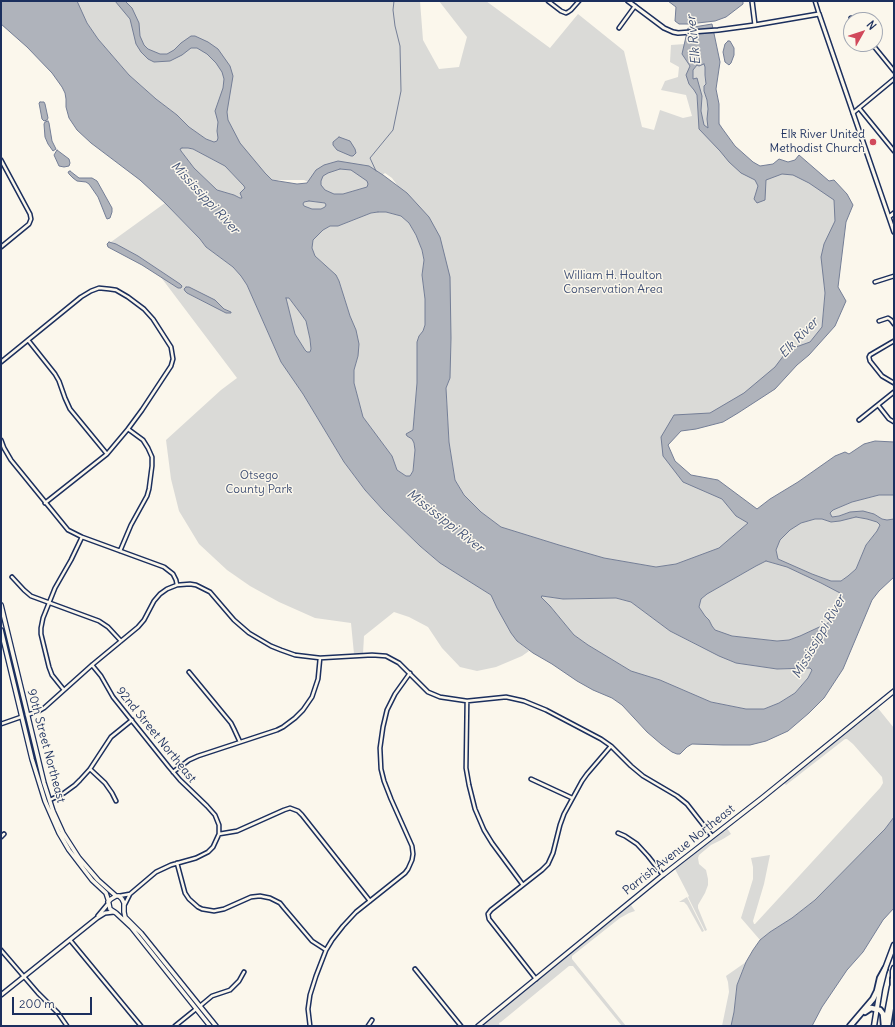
<!DOCTYPE html>
<style>
body{margin:0}
#map{position:relative;width:895px;height:1027px;overflow:hidden;background:#fbf7ec;font-family:Delius,sans-serif}
canvas{display:block}
.frame{position:absolute;inset:0;border:2px solid #1b2f5e;pointer-events:none}
.north{position:absolute;left:843px;top:12px;width:40px;height:40px;box-sizing:border-box;background:#fbf7ec;border:1px solid #a1a7b3;border-radius:50%;rotate:51deg;font-size:11px;font-weight:700;line-height:16px;text-align:center;color:#1b2f5e}
.north::after{content:'';display:block;margin:auto;width:14px;height:18px;background:#d1495b;clip-path:polygon(50% 0,100% 100%,50% 72%,0 100%)}
.scale{position:absolute;left:12px;top:997px;width:80px;height:18px;box-sizing:border-box;border:2px solid #1b2f5e;border-top:0;padding-left:5px;font-size:12px;line-height:14px;white-space:nowrap;color:#1b2f5e;-webkit-text-stroke:3px #fbf7ec;paint-order:stroke}
</style>
<div id="map">
<canvas width="895" height="1027"></canvas>
<div class="frame"></div>
<div class="north">N</div>
<div class="scale">200 m</div>
</div>
<script>
const c = document.querySelector('canvas').getContext('2d');
c.lineJoin = 'round';
function paint(path, color) { c.fillStyle = color; c.fill(path, 'evenodd'); }
const shape = rows => new Path2D(rows.map(r => 'M' + r).join(''));
function trace(path, color, width, dash) { c.strokeStyle = color; c.lineWidth = width; c.lineCap = dash ? 'butt' : 'round'; c.setLineDash(dash || []); c.stroke(path); }
function drawText(font, color, halo, rows, align = 'center') {
  c.font = font + ' Delius,sans-serif'; c.lineWidth = 3; c.setLineDash([]); c.textBaseline = 'middle'; c.strokeStyle = halo; c.fillStyle = color; for (const [text, x, y, turn = 0] of rows) {
    c.save(); c.translate(x, y); c.rotate((+turn || 0) * Math.PI / 180); c.textAlign = isNaN(turn) ? turn : align; if (halo) c.strokeText(text, 0, 0); c.fillText(text, 0, 0); c.restore();
  }
}
const green = shape([
 [76,1,420,1,423,40,439,69,459,67,467,37,439,1,486,1,550,48,578,14,624,51,642,127,654,130,660,110,683,118,692,116,686,95,661,90,665,81,678,77,679,67,670,62,671,45,685,44,682,54,690,66,689,84,694,90,697,95,698,114,701,111,702,96,696,78,693,80,693,70,697,65,704,64,705,67,705,75,706,85,704,91,707,100,708,111,713,110,737,156,755,173,789,169,845,205,824,285,825,293,822,327,814,346,734,409,676,429,666,444,674,462,689,481,718,494,748,523,720,548,676,564,656,567,604,558,559,545,501,527,481,512,464,495,455,480,449,442,446,388,450,379,451,338,407,193,400,189,392,178,385,173,367,187,343,194,334,194,331,193,304,180,272,180,218,139,217,141,214,142,206,139,189,127,177,115,156,99,129,75,98,39,79,11],
 [182,148,188,148,193,149,225,166,244,186,245,188,243,190,241,195,242,197,241,198,234,195,217,190,194,168,181,151,180,149],
 [309,201,325,203,326,205,325,207,321,209,312,209,304,206,303,204,304,202],
 [165,203,200,239,206,247,233,267,241,276,247,285,281,362,303,394,344,462,365,490,384,511,420,546,440,563,491,595,497,608,517,641,529,651,522,656,496,667,477,671,460,667,442,648,428,627,409,617,394,612,364,636,363,654,354,654,351,623,315,618,279,602,250,586,227,570,199,544,179,511,171,479,166,440,221,390,237,378,160,276,178,288,180,284,138,256,111,242],
 [185,291,220,305,224,309,231,312,226,313,187,293],
 [378,212,386,212,401,216,409,223,416,235,422,250,424,260,422,275,425,299,425,325,423,331,418,339,417,383,413,430,411,432,408,433,407,436,412,439,414,443,415,450,413,471,410,476,406,476,397,470,392,456,363,417,354,383,354,370,358,356,356,330,350,316,339,281,336,275,315,256,312,248,313,240,323,230,330,226,338,226,371,213],
 [286,298,289,298,301,314,306,321,310,339,311,349,310,352,307,352,305,350,295,334],
 [879,495,894,495,894,519,887,520,882,519,874,514,850,512,839,516,832,517,830,515,830,513,833,510,852,502],
 [856,517,867,519,877,522,880,525,877,531,866,545,856,569,848,576,841,581,831,581,812,574,778,559,776,550,780,540,789,530,801,523,815,519,822,519,831,522,840,521],
 [766,561,787,567,821,583,840,593,842,596,841,600,834,615,828,623,800,636,789,640,777,641,732,636,715,631,712,626,709,620,705,616,699,607,701,599,707,594,756,566],
 [542,596,563,599,616,598,631,602,670,631,701,647,736,663,777,669,810,668,812,670,808,678,795,693,779,703,764,709,746,709,711,702,660,680,631,671,588,645,574,635,550,606,541,597],
 [877,707,894,728,894,817,885,829,815,900,792,918,770,932,760,940,741,918,753,879,753,867,751,858,770,855,764,884,753,921,754,924,755,924,880,788,883,783,882,777,853,744,847,739,845,739,786,785,784,783],
 [727,828,731,834,723,839,711,845,699,855,698,858,699,864,706,870,708,879,708,885,705,893,698,905,698,908,707,930,705,931,688,897,689,896,675,869],
 [687,897,704,931,702,932,687,905,684,902,679,902],
 [631,905,635,911,629,913,620,918,572,956,572,959,626,1026,622,1026,573,966,569,966,501,1022,499,1023,500,1026,483,1026,482,1025],
 [746,962,737,985,734,1012,731,1026,722,1026,729,992,728,982,726,976]
]);
const water = shape([
 [1,1,77,1,87,23,98,39,129,75,156,99,177,115,189,127,206,139,214,142,217,141,218,138,217,131,218,122,215,111,223,88,224,79,222,72,216,63,207,54,197,48,191,48,182,55,170,61,154,62,148,59,141,52,136,44,130,19,115,1,125,1,132,8,139,23,140,36,144,45,148,49,160,54,167,54,174,50,181,43,191,36,195,36,208,42,218,49,230,66,233,76,227,112,228,120,240,143,265,173,272,180,297,184,307,183,316,170,324,165,338,161,369,166,383,175,407,193,429,217,440,237,450,277,451,338,450,378,446,388,449,442,455,480,464,495,481,512,501,527,559,545,604,558,656,567,676,564,719,548,748,523,736,516,722,499,683,482,663,456,661,437,674,415,710,413,744,393,775,367,784,355,796,347,810,342,822,327,825,293,821,257,824,244,835,221,834,200,809,183,793,175,782,174,766,180,765,200,757,203,754,199,758,186,755,180,741,173,729,162,720,151,699,129,697,95,694,90,689,84,686,75,690,66,682,54,688,28,712,24,720,62,716,89,719,104,719,124,735,146,753,162,760,166,773,164,779,159,788,162,795,160,799,155,829,181,834,180,847,194,853,205,846,222,838,287,846,301,835,326,809,355,797,365,775,389,738,413,723,422,696,429,681,431,668,445,675,461,691,475,718,480,757,509,770,499,798,482,835,456,845,452,849,454,864,444,875,441,894,442,894,495,879,495,852,502,833,510,830,513,832,517,839,516,850,512,863,511,874,514,882,519,887,520,894,519,894,577,879,591,872,600,843,669,824,698,809,713,788,731,766,741,750,745,723,745,692,744,687,747,680,754,677,754,672,752,661,744,647,732,622,705,612,698,593,690,577,681,552,664,533,653,517,641,511,633,497,608,491,595,440,563,420,546,384,511,365,490,344,462,303,394,281,362,247,285,241,276,233,267,206,247,200,239,165,203,140,180,91,143,77,130,69,118,66,107,66,99,65,93,62,87,52,73,27,47,1,24,1,1],
 [704,64,705,67,705,75,706,84,704,86,704,91,707,100,708,109,707,119,708,128,704,125,701,111,702,96,697,78,693,79,693,70,697,65,699,66,704,64],
 [182,148,188,148,193,149,225,166,244,186,245,188,240,193,242,198,240,198,234,195,217,190,194,168,181,151,180,149,182,148],
 [340,169,351,170,367,181,368,184,367,187,343,194,334,194,325,190,321,185,321,181,323,176,328,173,340,169],
 [309,201,325,203,326,205,325,207,321,209,312,209,304,206,303,204,304,202,309,201],
 [378,212,386,212,401,216,409,223,416,235,422,250,424,260,422,275,425,299,425,325,423,331,419,336,417,342,417,383,413,430,406,434,407,436,412,439,414,443,415,450,413,471,410,476,406,476,397,470,392,456,363,417,354,383,354,370,358,356,359,344,356,330,350,316,339,281,336,275,315,256,312,248,313,240,323,230,330,226,338,226,371,213,378,212],
 [286,298,289,298,301,314,306,321,310,339,311,349,310,352,307,352,305,350,295,334,286,298],
 [856,517,867,519,877,522,880,525,877,531,866,545,856,569,848,576,841,581,831,581,812,574,778,559,776,550,780,540,790,530,801,523,815,519,822,519,831,522,840,521,856,517],
 [766,561,787,567,821,583,840,593,842,596,841,600,834,615,828,623,800,636,789,640,777,641,732,636,715,630,712,626,709,620,705,616,699,607,701,599,707,594,756,566,766,561],
 [542,596,563,599,616,598,631,602,670,631,719,656,736,663,777,669,810,668,812,670,808,678,795,693,779,703,764,709,746,709,711,702,660,680,631,671,588,645,574,635,550,606,541,597,542,596],
 [668,1,743,1,743,4,726,17,715,21,689,24,679,24,675,21,676,7,668,1],
 [728,41,730,41,734,48,734,55,731,63,729,65,725,62,723,52,725,44,728,41],
 [40,102,44,102,45,104,48,118,47,120,44,121,42,119,39,103,40,102],
 [48,121,49,123,52,141,56,149,53,151,48,144,45,137,44,124,45,122,48,121],
 [339,137,350,141,355,149,356,153,353,156,351,156,337,150,333,145,333,142,339,137],
 [57,150,69,159,70,163,69,166,64,167,59,166,54,155,57,150],
 [70,171,79,178,92,178,97,181,112,208,112,212,110,218,107,219,106,217,98,197,89,184,86,182,77,181,73,178,69,174,68,172,70,171],
 [109,242,116,244,138,256,180,284,182,286,181,288,178,288,142,265,108,247,107,244,109,242],
 [186,287,189,287,215,300,224,309,231,312,231,313,226,313,187,293,185,291,184,289,186,287],
 [894,817,894,908,883,920,863,952,847,970,822,1007,812,1026,731,1026,734,1012,737,985,746,962,753,950,760,940,770,932,792,918,815,900,885,829,894,817]
]);
const stream = shape([
 [376,171,370,158,393,130,401,91,400,46,395,26,393,10,394,1]
]);
const minor = shape([
 [548,1,561,11,566,13,568,12,571,10,579,1],
 [815,1,819,14],
 [851,18,852,20],
 [619,28,635,6],
 [872,44,894,71],
 [859,108,894,151],
 [853,113,894,79],
 [1,160,30,214,31,219,29,224,1,247],
 [875,282,894,276],
 [879,321,888,318,891,320,894,324],
 [28,340,55,374,59,381,65,398,70,409,107,454],
 [894,341,870,355,869,357,870,361,882,376,894,383],
 [1,362,81,297,91,291,99,288,109,289,116,290,128,297,144,309,153,319,171,347,173,359,171,366,142,410,128,429,107,454,45,503],
 [878,405,889,419,894,422],
 [859,420,894,392],
 [1,440,4,448,11,460,68,530,82,537,164,567,173,574,176,580,177,585],
 [120,551,131,525,147,496,149,489,152,466,152,457,148,448,143,440,128,429],
 [12,577,24,590,31,596,99,621,108,627,121,641],
 [92,665,101,676,113,697,169,767,180,780,207,806,215,815,219,825,219,834],
 [189,672,231,723,234,729,240,742],
 [64,690,52,675,49,667,41,634,41,628,43,618,55,588,71,560,82,537],
 [467,701,466,768,469,785,475,809,484,830,492,843,523,885],
 [27,715,39,711,44,708,92,665,138,627,144,620,154,601,160,594,167,589,177,585,190,584,196,585,210,592,234,620,249,633,271,646,281,650,295,655,320,658,372,655,386,656,399,663,428,692,440,697,467,701,506,697,524,701,546,710,601,739,611,746,631,766,643,776,677,796,687,804,712,836],
 [1,724,21,717],
 [90,769,105,783,112,793,116,801],
 [173,772,189,760,198,756,277,730,283,727,295,718,303,710,312,697,318,679,320,658],
 [531,779,572,798],
 [50,800,64,793,75,785,80,780,90,769,111,737,132,720],
 [618,833,625,836,637,844,648,856,663,875],
 [1,837,4,834],
 [177,863,185,893,189,899,198,907,202,909,214,911,224,909,251,897,260,896,270,898,280,903,284,908,312,941,326,950],
 [119,896,130,894],
 [125,904,130,894,156,872,171,865,196,858,208,852,213,847,219,834,237,831,284,810,290,808,298,811,302,815,370,901],
 [70,940,141,1026],
 [1,950,38,993,58,1013,67,1026],
 [415,969,461,1026],
 [536,979,489,919,488,914,491,910,542,870,548,864,553,853,560,825,564,814,582,781,587,774,611,746],
 [200,1006,212,996,230,990,239,981,244,972],
 [175,1026,196,1009],
 [310,1026,308,1009,310,995,316,976,326,950,332,940,343,926,356,912,405,873,408,869,412,860,413,854,412,846,391,799,384,781,381,769,380,748,383,727,387,710,395,694,410,673],
 [368,1026,372,1020]
]);
const tertiary = shape([
 [628,1,664,28,673,32,678,33,718,30,755,25,819,14,894,232],
 [752,1,755,25],
 [889,217,894,213],
 [98,916,108,904],
 [1,995,97,918,105,913,114,912]
]);
const secondary = shape([
 [1,605,44,783,53,811,63,833,79,858,98,880,116,896],
 [1,630,32,759,45,801,59,833,69,850,82,867,92,880,106,893,108,899,110,909,116,913,131,927,210,1026],
 [108,902,111,899,116,896,119,896,122,899,124,903,124,912,125,917,141,933,216,1026],
 [478,1026,663,875,762,798,894,691]
]);
const trunk = shape([
 [893,980,893,971,894,968],
 [885,1024,892,987],
 [874,1026,880,989,885,969,894,945]
]);
const motorway = shape([
 [865,1012,871,1008,880,1010,883,1014,884,1026],
 [850,1026,873,999,877,991,880,978,885,969],
 [888,1026,893,994,893,979]
]);
const markers = [
 [873,142,4,"#d1495b"]
];
const poiNames = [
 ["Elk River United",865,135],
 ["Methodist Church",865,149]
];
const parkNames = [
 ["William H. Houlton",613,276],
 ["Conservation Area",613,290],
 ["Otsego",259,476],
 ["County Park",259,490]
];
const streetNames = [
 ["92nd Street Northeast",156,735,51],
 ["90th Street Northeast",46,746,75],
 ["Parrish Avenue Northeast",679,850,-38]
];
const waterNames = [
 ["Elk River",694,40,-96],
 ["Mississippi River",205,198,47],
 ["Elk River",799,338,-46],
 ["Mississippi River",445,521,38],
 ["Mississippi River",819,637,-60]
];
paint(green, '#dadad7');
paint(water, '#afb3bb');
trace(water, '#747e96', 1);
trace(stream, '#747e96', 1);
trace(minor, '#1b2f5e', 5.5);
trace(tertiary, '#1b2f5e', 6);
trace(secondary, '#1b2f5e', 6);
trace(trunk, '#1b2f5e', 7);
trace(motorway, '#1b2f5e', 8);
trace(minor, '#fbf7ec', 2.5);
trace(tertiary, '#fbf7ec', 3);
trace(secondary, '#fbf7ec', 3.5);
trace(trunk, '#fbf7ec', 4);
trace(motorway, '#fbf7ec', 4.5);
for (const [x, y, r, color] of markers) { const dot = new Path2D(); dot.arc(x, y, r, 0, 2 * Math.PI); c.fillStyle = color; c.fill(dot); trace(dot, '#fbf7ec', 1.5); }
drawText('12px', '#1b2f5e', '#fbf7ec', poiNames, 'right');
drawText('12px', '#415176', '#fbf7ec', parkNames);
drawText('12px', '#1b2f5e', '#fbf7ec', streetNames);
drawText('italic 13px', '#47577a', '#fbf7ec', waterNames);
</script>
